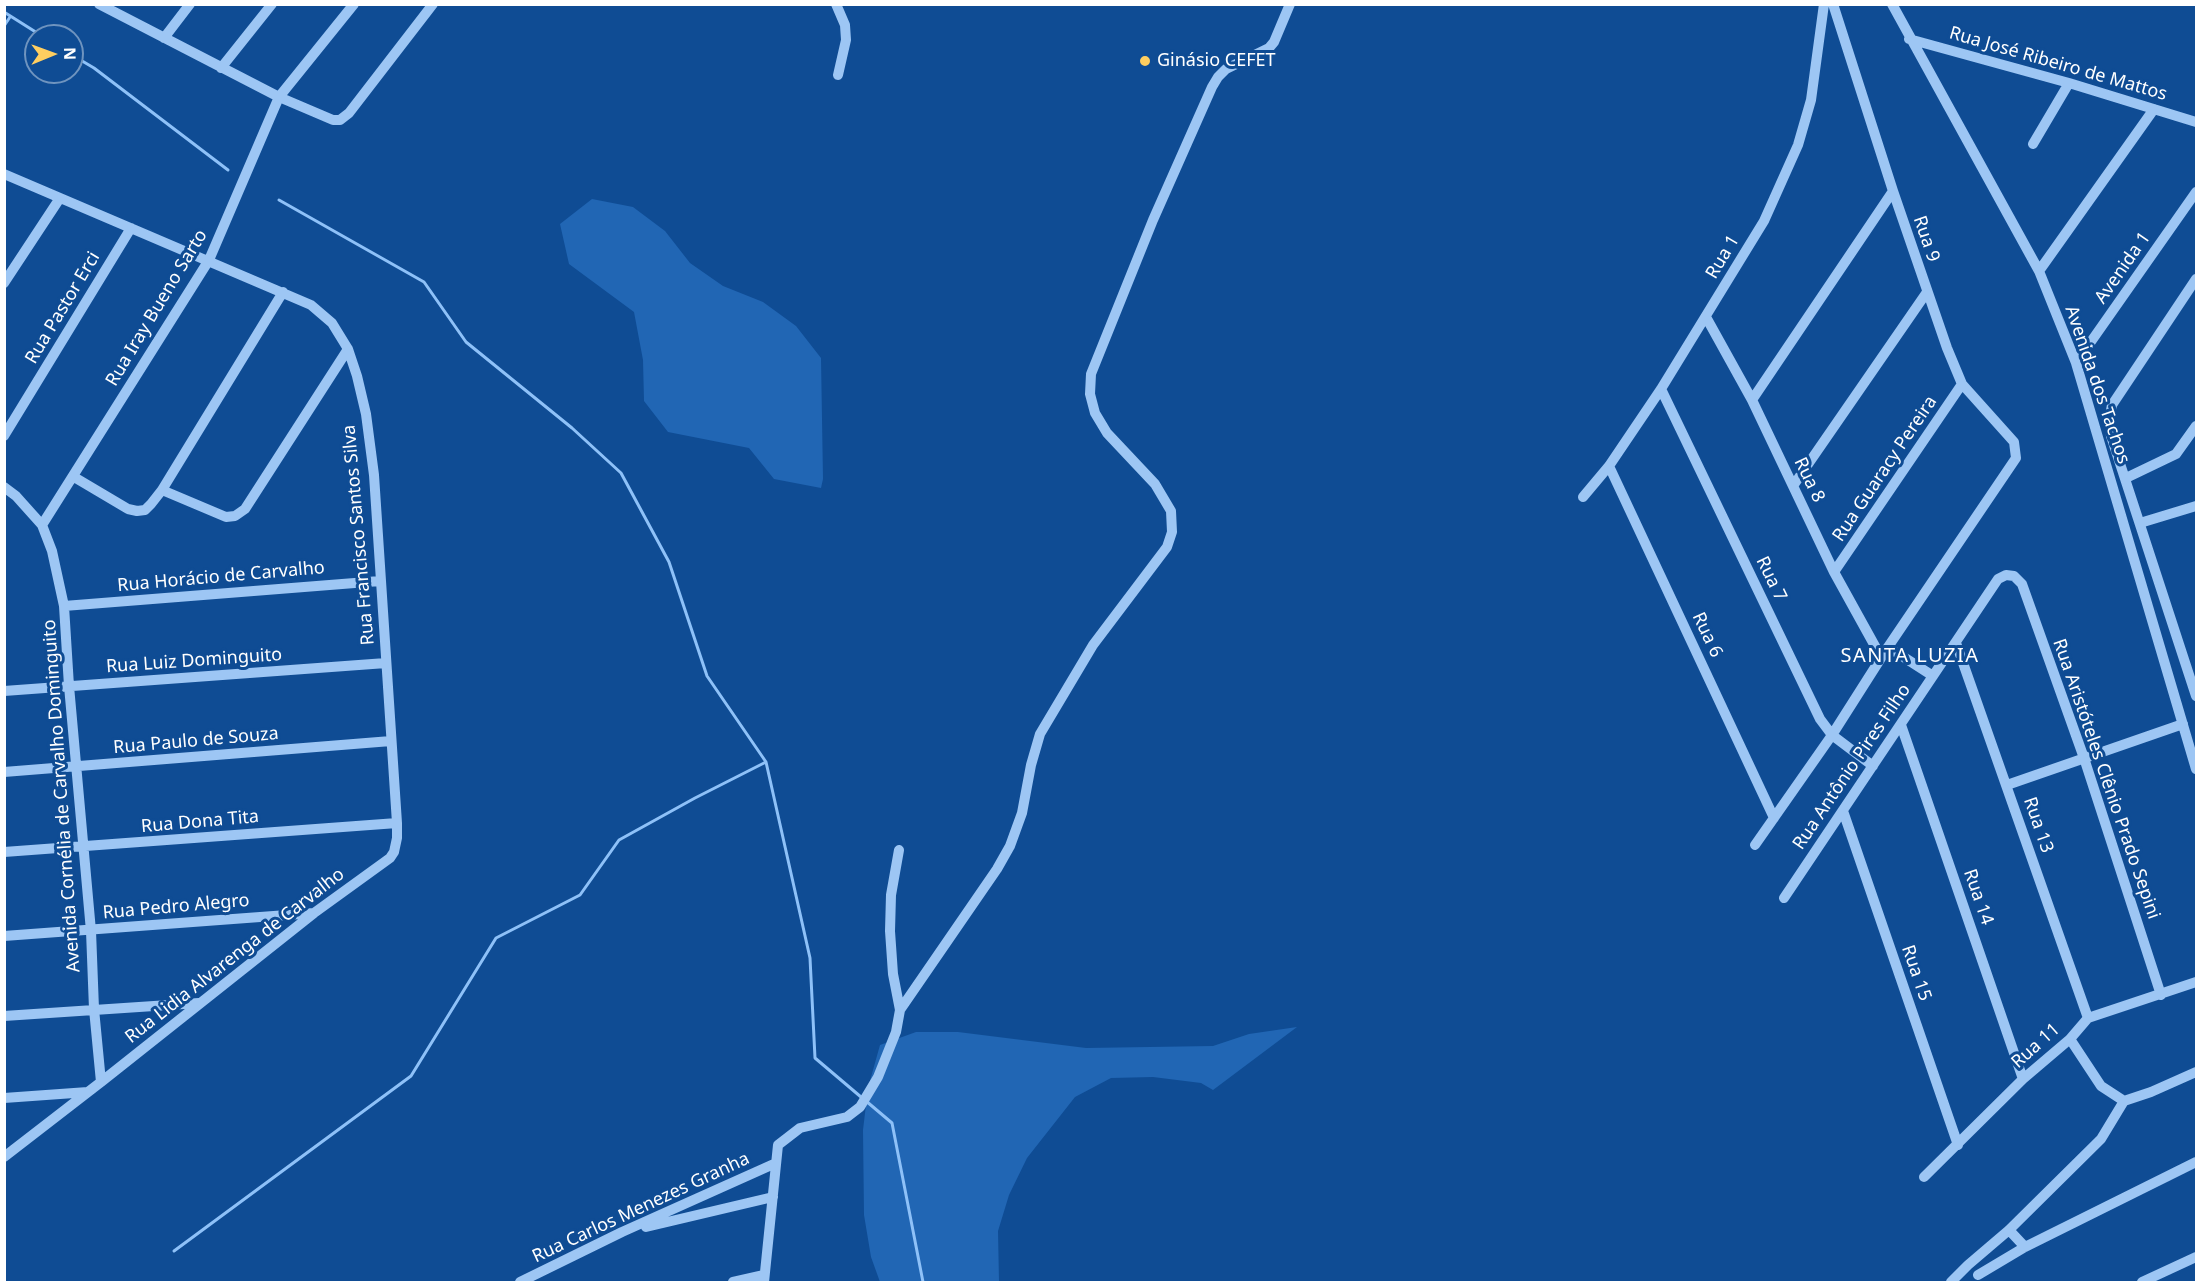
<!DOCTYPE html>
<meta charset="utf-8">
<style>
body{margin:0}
#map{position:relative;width:2201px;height:1287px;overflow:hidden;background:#0f4c94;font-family:"Noto Sans",sans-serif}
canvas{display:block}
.frame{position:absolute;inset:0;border:6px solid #fff;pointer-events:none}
.north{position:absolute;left:24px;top:24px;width:60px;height:60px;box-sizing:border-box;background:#0f4c94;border:2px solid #6f94bf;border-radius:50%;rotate:89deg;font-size:16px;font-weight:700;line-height:24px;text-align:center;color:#fff}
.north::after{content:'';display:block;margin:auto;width:21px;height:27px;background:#ffce60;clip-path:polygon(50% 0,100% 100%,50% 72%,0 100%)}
</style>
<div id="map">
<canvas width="2201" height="1287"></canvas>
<div class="frame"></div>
<div class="north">N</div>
</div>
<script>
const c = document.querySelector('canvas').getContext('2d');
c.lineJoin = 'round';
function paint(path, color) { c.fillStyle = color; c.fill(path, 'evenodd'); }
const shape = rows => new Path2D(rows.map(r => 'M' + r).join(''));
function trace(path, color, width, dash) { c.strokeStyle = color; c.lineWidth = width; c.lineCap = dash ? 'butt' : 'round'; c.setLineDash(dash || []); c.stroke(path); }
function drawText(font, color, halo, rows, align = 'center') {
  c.font = font + ' "Noto Sans",sans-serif'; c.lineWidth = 6; c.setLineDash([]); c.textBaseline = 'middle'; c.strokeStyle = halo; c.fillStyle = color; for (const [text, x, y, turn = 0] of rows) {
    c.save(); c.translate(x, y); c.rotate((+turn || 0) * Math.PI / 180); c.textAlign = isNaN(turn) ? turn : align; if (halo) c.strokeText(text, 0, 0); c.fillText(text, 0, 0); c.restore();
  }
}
const green = shape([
 [592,199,633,207,665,231,690,263,723,286,763,302,796,326,821,358,823,479,821,488,774,479,749,448,668,432,644,401,643,360,634,312,569,264,560,224],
 [1297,1027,1213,1090,1201,1083,1153,1077,1111,1078,1075,1097,1027,1158,1009,1195,998,1231,999,1282,880,1282,871,1257,864,1215,863,1130,868,1088,880,1045,916,1032,958,1032,1086,1048,1213,1046,1249,1034]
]);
const stream = shape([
 [4,12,42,36],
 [4,26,10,17],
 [72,55,94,68,228,170],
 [279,200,424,282,466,342,572,428,621,473,669,562,707,676,766,762,810,958,815,1058,861,1097],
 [866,1101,892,1123,923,1282],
 [174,1251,411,1076,496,938,580,895,619,840,695,798,766,762]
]);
const minor = shape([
 [99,4,279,97,333,120,340,120,349,113,433,4],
 [836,4,845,25,846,40,838,75],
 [1892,4,2039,271,2076,363,2196,769],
 [164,38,190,4],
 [1909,39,2069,83,2196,122],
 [221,68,272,4],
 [2033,144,2069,83],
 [4,174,311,305,332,323,348,349,357,376,366,414,374,475,397,823,397,838,394,852,390,858,314,913,101,1082],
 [2039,271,2154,109],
 [2196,279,2112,405,2109,421,2111,436,2196,696],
 [4,283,60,198],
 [1706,317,1752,400,1834,572,1881,657],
 [2076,363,2196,192],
 [1661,389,1820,719,1832,735,1873,766],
 [1752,400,1893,191],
 [4,436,131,228],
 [1609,466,1774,818],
 [74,477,128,509,137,511,145,510,151,504,162,490,283,292],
 [2126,478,2176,454,2196,426],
 [1793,486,1927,292],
 [4,487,16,496,42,525,52,551,64,606,69,686,91,931,94,1009,101,1082,4,1157],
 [162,490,226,517,235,516,245,509,348,349],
 [1583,497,1609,466,1661,389,1764,221,1798,145,1811,100,1824,4],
 [2140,523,2196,506],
 [42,525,209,260,279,97,354,4],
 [1834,572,1962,384],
 [64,606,380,581],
 [1956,643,2088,1018],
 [1888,647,1933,676],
 [4,691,386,663],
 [1901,725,2023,1079],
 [4,772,391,741],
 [2007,785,2183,724],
 [1843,811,1958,1145],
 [1755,845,1832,735,1888,647,2016,458,2014,442,1962,384,1947,348,1893,191,1833,4],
 [899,850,891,895,890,931,893,974,900,1010],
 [4,852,397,823],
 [1784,898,1998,579,2006,575,2014,576,2022,584,2084,758,2161,995],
 [4,936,314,913],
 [4,1016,199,1003],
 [2070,1039,2101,1086,2124,1101],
 [4,1098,88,1092],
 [1924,1177,2023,1079,2070,1039,2088,1018,2196,982],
 [646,1227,773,1197],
 [2009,1230,2025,1247],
 [1978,1275,2025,1247,2196,1162],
 [520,1282,622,1232,776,1163],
 [733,1282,764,1275],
 [764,1282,778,1145,800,1128,847,1117,860,1107,878,1077,896,1032,900,1010,997,869,1010,846,1022,813,1031,765,1040,734,1093,645,1167,547,1172,532,1171,511,1155,484,1107,433,1095,413,1090,394,1091,374,1153,220,1212,87,1218,77,1226,69,1269,48,1274,42,1290,4],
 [1951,1282,1968,1265,2009,1230,2101,1139,2124,1101,2151,1092,2196,1072],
 [2142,1282,2196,1257]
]);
const markers = [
 [1145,61,6,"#ffce60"]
];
const poiNames = [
 ["Ginásio CEFET",1157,61]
];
const streetNames = [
 ["Rua José Ribeiro de Mattos",2058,64,16],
 ["Rua 9",1926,239,71],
 ["Rua 1",1723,257,-59],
 ["Avenida 1",2123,268,-55],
 ["Rua Pastor Erci",63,308,-59],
 ["Rua Iray Bueno Sarto",157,308,-59],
 ["Avenida dos Tachos",2097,385,71],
 ["Rua Guaracy Pereira",1885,469,-56],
 ["Rua 8",1809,480,64],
 ["Rua Francisco Santos Silva",359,535,-95],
 ["Rua Horácio de Carvalho",221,577,-5],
 ["Rua 7",1771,579,64],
 ["Rua 6",1707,635,65],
 ["Rua Luiz Dominguito",194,661,-4],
 ["Rua Paulo de Souza",196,741,-5],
 ["Rua Antônio Pires Filho",1852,767,-56],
 ["Rua Aristóteles Clênio Prado Sepini",2106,779,71],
 ["Avenida Cornélia de Carvalho Dominguito",62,796,-94],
 ["Rua Dona Tita",200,822,-5],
 ["Rua 13",2038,825,71],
 ["Rua 14",1978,897,71],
 ["Rua Pedro Alegro",176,907,-5],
 ["Rua Lidia Alvarenga de Carvalho",235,956,-38],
 ["Rua 15",1916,973,71],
 ["Rua 11",2036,1046,-42],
 ["Rua Carlos Menezes Granha",641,1208,-25]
];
const neighbourhoodNames = [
 ["SANTA LUZIA",1910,656]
];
paint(green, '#2166b4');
trace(stream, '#8ec1f8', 3);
trace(minor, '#9dc6f4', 10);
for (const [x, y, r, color] of markers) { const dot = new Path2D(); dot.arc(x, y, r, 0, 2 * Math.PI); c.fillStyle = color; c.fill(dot); trace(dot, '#0f4c94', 2); }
drawText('18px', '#fff', '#0f4c94', poiNames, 'left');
drawText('18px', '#fff', '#0f4c94', streetNames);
c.letterSpacing = '1.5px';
drawText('20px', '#fff', '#0f4c94', neighbourhoodNames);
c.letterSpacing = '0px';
</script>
